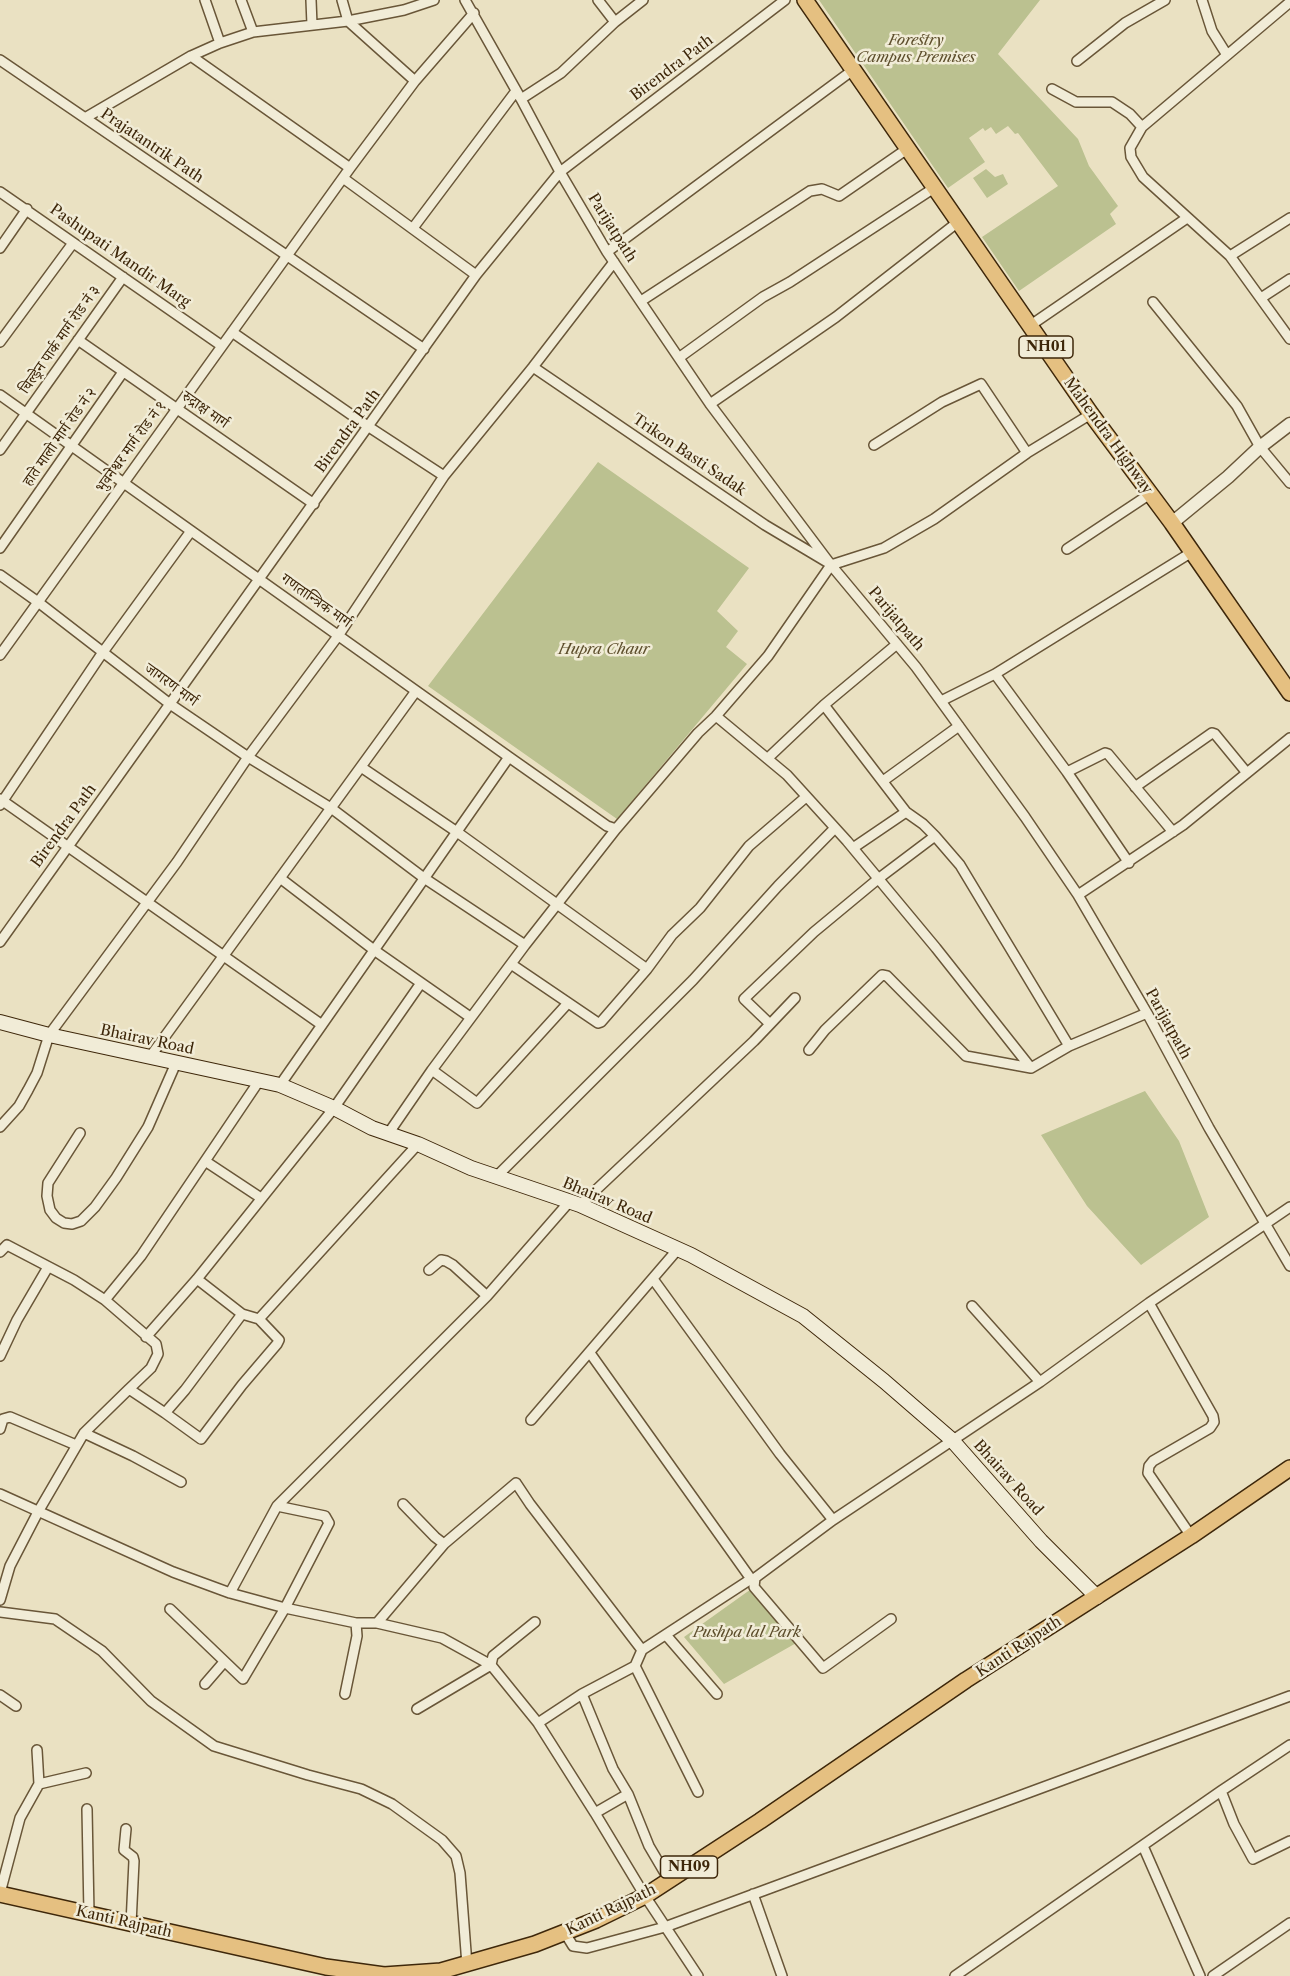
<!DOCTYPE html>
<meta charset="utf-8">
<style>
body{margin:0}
canvas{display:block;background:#eae1c2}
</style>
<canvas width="1290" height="1976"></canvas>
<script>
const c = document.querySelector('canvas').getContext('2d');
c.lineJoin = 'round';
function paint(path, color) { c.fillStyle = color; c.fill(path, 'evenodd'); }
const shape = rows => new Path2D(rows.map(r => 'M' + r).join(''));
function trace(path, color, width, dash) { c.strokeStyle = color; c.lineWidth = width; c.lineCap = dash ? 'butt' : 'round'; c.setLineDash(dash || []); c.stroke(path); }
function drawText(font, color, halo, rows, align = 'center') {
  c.font = font + ' "Libre Caslon Text","Noto Serif Devanagari",serif'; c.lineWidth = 5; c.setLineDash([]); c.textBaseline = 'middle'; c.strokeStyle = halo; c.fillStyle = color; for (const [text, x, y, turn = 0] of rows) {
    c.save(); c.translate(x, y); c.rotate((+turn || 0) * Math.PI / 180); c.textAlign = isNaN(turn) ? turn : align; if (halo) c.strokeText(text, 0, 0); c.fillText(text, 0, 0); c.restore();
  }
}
const green = shape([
 [819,0,1040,0,998,54,1078,139,1089,166,1118,206,1110,214,1116,224,1019,291,982,237,1058,186,1018,133,1015,134,1008,126,996,134,991,127,985,131,983,128,969,138,985,162,948,188],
 [986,169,995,177,1003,174,1008,184,987,198,973,178],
 [598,462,749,568,717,611,738,631,726,647,747,664,617,819,428,686],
 [1145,1091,1179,1141,1209,1217,1141,1265,1087,1206,1041,1135],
 [754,1587,798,1642,724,1684,684,1637]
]);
const minor = shape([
 [205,0,220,43],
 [241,0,253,32],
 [311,0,312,25],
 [342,0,348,21,415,81],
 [465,0,521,99,560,172,607,252,710,404,831,565,916,667,1025,817,1078,895,1147,1013,1209,1128,1290,1266],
 [598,0,615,22,643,0],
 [1202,0,1212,31,1227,55],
 [1290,2,1142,127,1130,148,1131,157,1143,177,1230,256,1290,339],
 [191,56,350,168],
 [0,60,424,349],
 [1077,61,1125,23,1165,0],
 [1052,89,1076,102,1112,102,1130,114,1142,127],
 [521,99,561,73,615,22],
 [85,118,191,56,220,43,253,32,348,21,404,10,434,0],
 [343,178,476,275],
 [0,192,222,346],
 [413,228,516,91],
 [0,248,27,209],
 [607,252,853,70],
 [1230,256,1290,218],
 [1261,298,1290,279],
 [641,301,810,191,822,189,839,196,907,149],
 [1153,302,1237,406,1260,447,1290,483],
 [1031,325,1187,218],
 [232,332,369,427,444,476],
 [78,340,314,504],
 [0,342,73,243],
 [680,357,763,297,790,282,934,188],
 [533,367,765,525,827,562],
 [0,395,509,757,607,826,616,829],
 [710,404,836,317,958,222],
 [874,445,942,402,981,384,1027,453],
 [0,450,123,277],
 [0,548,123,372],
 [1067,549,1150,494],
 [0,575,38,602,170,704,248,757,331,808,424,878,525,945],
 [0,655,350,168,415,81,474,13],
 [995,674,1067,772,1129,863],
 [941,701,995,674,1192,552],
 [824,705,906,812,923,824,935,836,960,865,1069,1046],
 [716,716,787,775,847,841,936,948,1031,1068],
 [768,758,824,705,897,644],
 [361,767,457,832,647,969],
 [1067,772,1105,753,1108,754,1173,832],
 [883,781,959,726],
 [1135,787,1212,733,1215,734,1247,773],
 [0,799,322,1025],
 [0,805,103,652,191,531],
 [853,848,906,812],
 [280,878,374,950,470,1017],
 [1078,895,1183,825,1290,738],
 [0,942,476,275,560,172,785,0],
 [511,964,598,1023,601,1022,647,969,672,935,700,908,749,846,806,797],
 [770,1024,744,999,814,932,878,879,935,836],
 [809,1050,825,1030,882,975,887,976,966,1056,1031,1068,1069,1046,1147,1013],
 [150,1057,416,691],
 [432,1070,477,1103,568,1003],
 [280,1085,509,757],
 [0,1127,19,1106,28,1090,37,1073,49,1035,177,862,248,757,338,636,444,476,533,367,614,262],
 [80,1133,48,1183,47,1196,50,1210,56,1218,64,1223,72,1224,81,1221,95,1207,116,1178,148,1127,176,1063],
 [388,1134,432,1070,525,945,616,829,698,733,716,716,768,656,831,565,884,548,934,519,1027,453,1091,414],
 [205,1161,261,1198],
 [496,1177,693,980,778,886,835,828],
 [580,1205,754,1041,795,998],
 [0,1252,7,1245,74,1280,105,1300,156,1344,158,1354,151,1368,129,1389],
 [429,1270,441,1260,446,1261,453,1265,487,1296],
 [197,1279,242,1314],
 [653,1279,780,1454,833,1520],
 [105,1300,141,1256,259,1081],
 [1149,1303,1213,1416,1214,1422,1210,1428,1153,1461,1149,1466,1148,1473,1191,1536],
 [972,1306,1040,1382],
 [146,1337,197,1279,334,1108,421,983],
 [590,1353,751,1579],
 [0,1356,17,1320,48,1267],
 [165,1413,201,1439,242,1385,277,1344,279,1340,259,1319,418,1144],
 [531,1420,678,1249],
 [0,1429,3,1419,10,1417,76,1445],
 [84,1433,133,1456,181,1482],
 [0,1494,173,1572,230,1593,285,1608,356,1623,377,1623,442,1638,491,1665,538,1723,595,1813,645,1896,698,1976],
 [403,1504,435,1537,444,1544],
 [755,1578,754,1587,823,1668,891,1619],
 [230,1593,277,1506,487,1296,570,1201],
 [0,1600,10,1566,38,1512,84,1433,129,1389,165,1413,185,1390,242,1314,259,1319],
 [170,1609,243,1679,285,1608,329,1523,325,1516,277,1506],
 [0,1612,55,1619,102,1651,151,1701,214,1746,308,1775,361,1789,392,1804,442,1840,456,1856,460,1873,467,1965],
 [377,1623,444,1544,516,1483,530,1504,642,1650],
 [666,1635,717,1694],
 [635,1666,698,1792],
 [205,1684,224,1662],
 [345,1694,357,1636,356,1623],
 [582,1694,613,1769,628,1794,649,1846,669,1880],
 [0,1695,16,1706],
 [417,1709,491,1665,493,1656,535,1622],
 [538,1723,582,1694,635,1666,642,1650,751,1579,755,1578,833,1520,1040,1382,1149,1303,1290,1207],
 [39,1784,86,1773],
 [1221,1791,1234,1824,1253,1859,1290,1841],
 [87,1809,89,1914],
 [595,1813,628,1794],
 [126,1829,124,1850,133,1857,134,1861,131,1924],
 [1143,1846,1200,1976],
 [0,1893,20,1818,39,1784,37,1750],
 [753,1894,782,1976],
 [565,1933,573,1946,587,1948,665,1927,1290,1696],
 [955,1976,1221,1791,1290,1745],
 [1213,1976,1290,1923]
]);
const tertiary = shape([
 [1172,523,1228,477,1260,447,1290,424]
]);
const secondary = shape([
 [0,1022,49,1035,280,1085,334,1108,372,1128,418,1144,471,1168,580,1205,691,1255,803,1316,884,1381,951,1439,1041,1541,1097,1597]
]);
const primary = shape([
 [0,1894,326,1967,384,1975,441,1971,535,1944,596,1920,645,1896,760,1821,966,1680,1191,1536,1290,1468]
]);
const trunk = shape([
 [805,0,1091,414,1172,523,1290,693]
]);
const shields = [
 [1046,347,54],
 [689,1867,57]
];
const shieldNames = [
 ["NH01",1046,347],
 ["NH09",689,1867]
];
const parkNames = [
 ["Forestry",916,41],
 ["Campus Premises",916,58],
 ["Hupra Chaur",604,650],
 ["Pushpa lal Park",747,1633]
];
const streetNames = [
 ["Birendra Path",672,68,-37],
 ["Prajatantrik Path",152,146,34],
 ["Parijatpath",612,228,58],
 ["Pashupati Mandir Marg",120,256,35],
 ["चिल्ड्रेन पार्क मार्ग रोड नं ३",60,340,-55],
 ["रुद्राक्ष मार्ग",205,410,35],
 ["Birendra Path",348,431,-54],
 ["Mahendra Highway",1108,436,54],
 ["हाते मालो मार्ग रोड नं २",60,437,-55],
 ["भुवनेश्वर मार्ग रोड नं १",131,447,-54],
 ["Trikon Basti Sadak",689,455,34],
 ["गणतान्त्रिक मार्ग",316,601,35],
 ["Parijatpath",896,619,50],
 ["जागरण मार्ग",171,685,36],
 ["Birendra Path",64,826,-54],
 ["Parijatpath",1168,1024,61],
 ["Bhairav Road",147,1040,12],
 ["Bhairav Road",607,1201,23],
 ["Bhairav Road",1008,1478,48],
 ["Kanti Rajpath",1019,1647,-33],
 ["Kanti Rajpath",611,1910,-26],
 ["Kanti Rajpath",124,1922,13]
];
paint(green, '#bbc190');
trace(minor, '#695638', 12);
trace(tertiary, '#695638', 15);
trace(secondary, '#3e270a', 16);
trace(primary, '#3e270a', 18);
trace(trunk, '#3e270a', 18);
trace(minor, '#f1ecd7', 9);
trace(tertiary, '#f1ecd7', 12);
trace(secondary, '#f1ecd7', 14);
trace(primary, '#e5c081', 15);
trace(trunk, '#e5c081', 15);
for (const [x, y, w] of shields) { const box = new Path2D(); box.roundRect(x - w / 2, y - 11, w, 22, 4.5); c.fillStyle = '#f1ecd7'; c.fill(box); trace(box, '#3e270a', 1.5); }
drawText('bold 14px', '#3e270a', null, shieldNames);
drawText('italic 15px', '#5d4e2c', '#f1ecd7', parkNames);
drawText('15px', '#3e270a', '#f1ecd7', streetNames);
</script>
